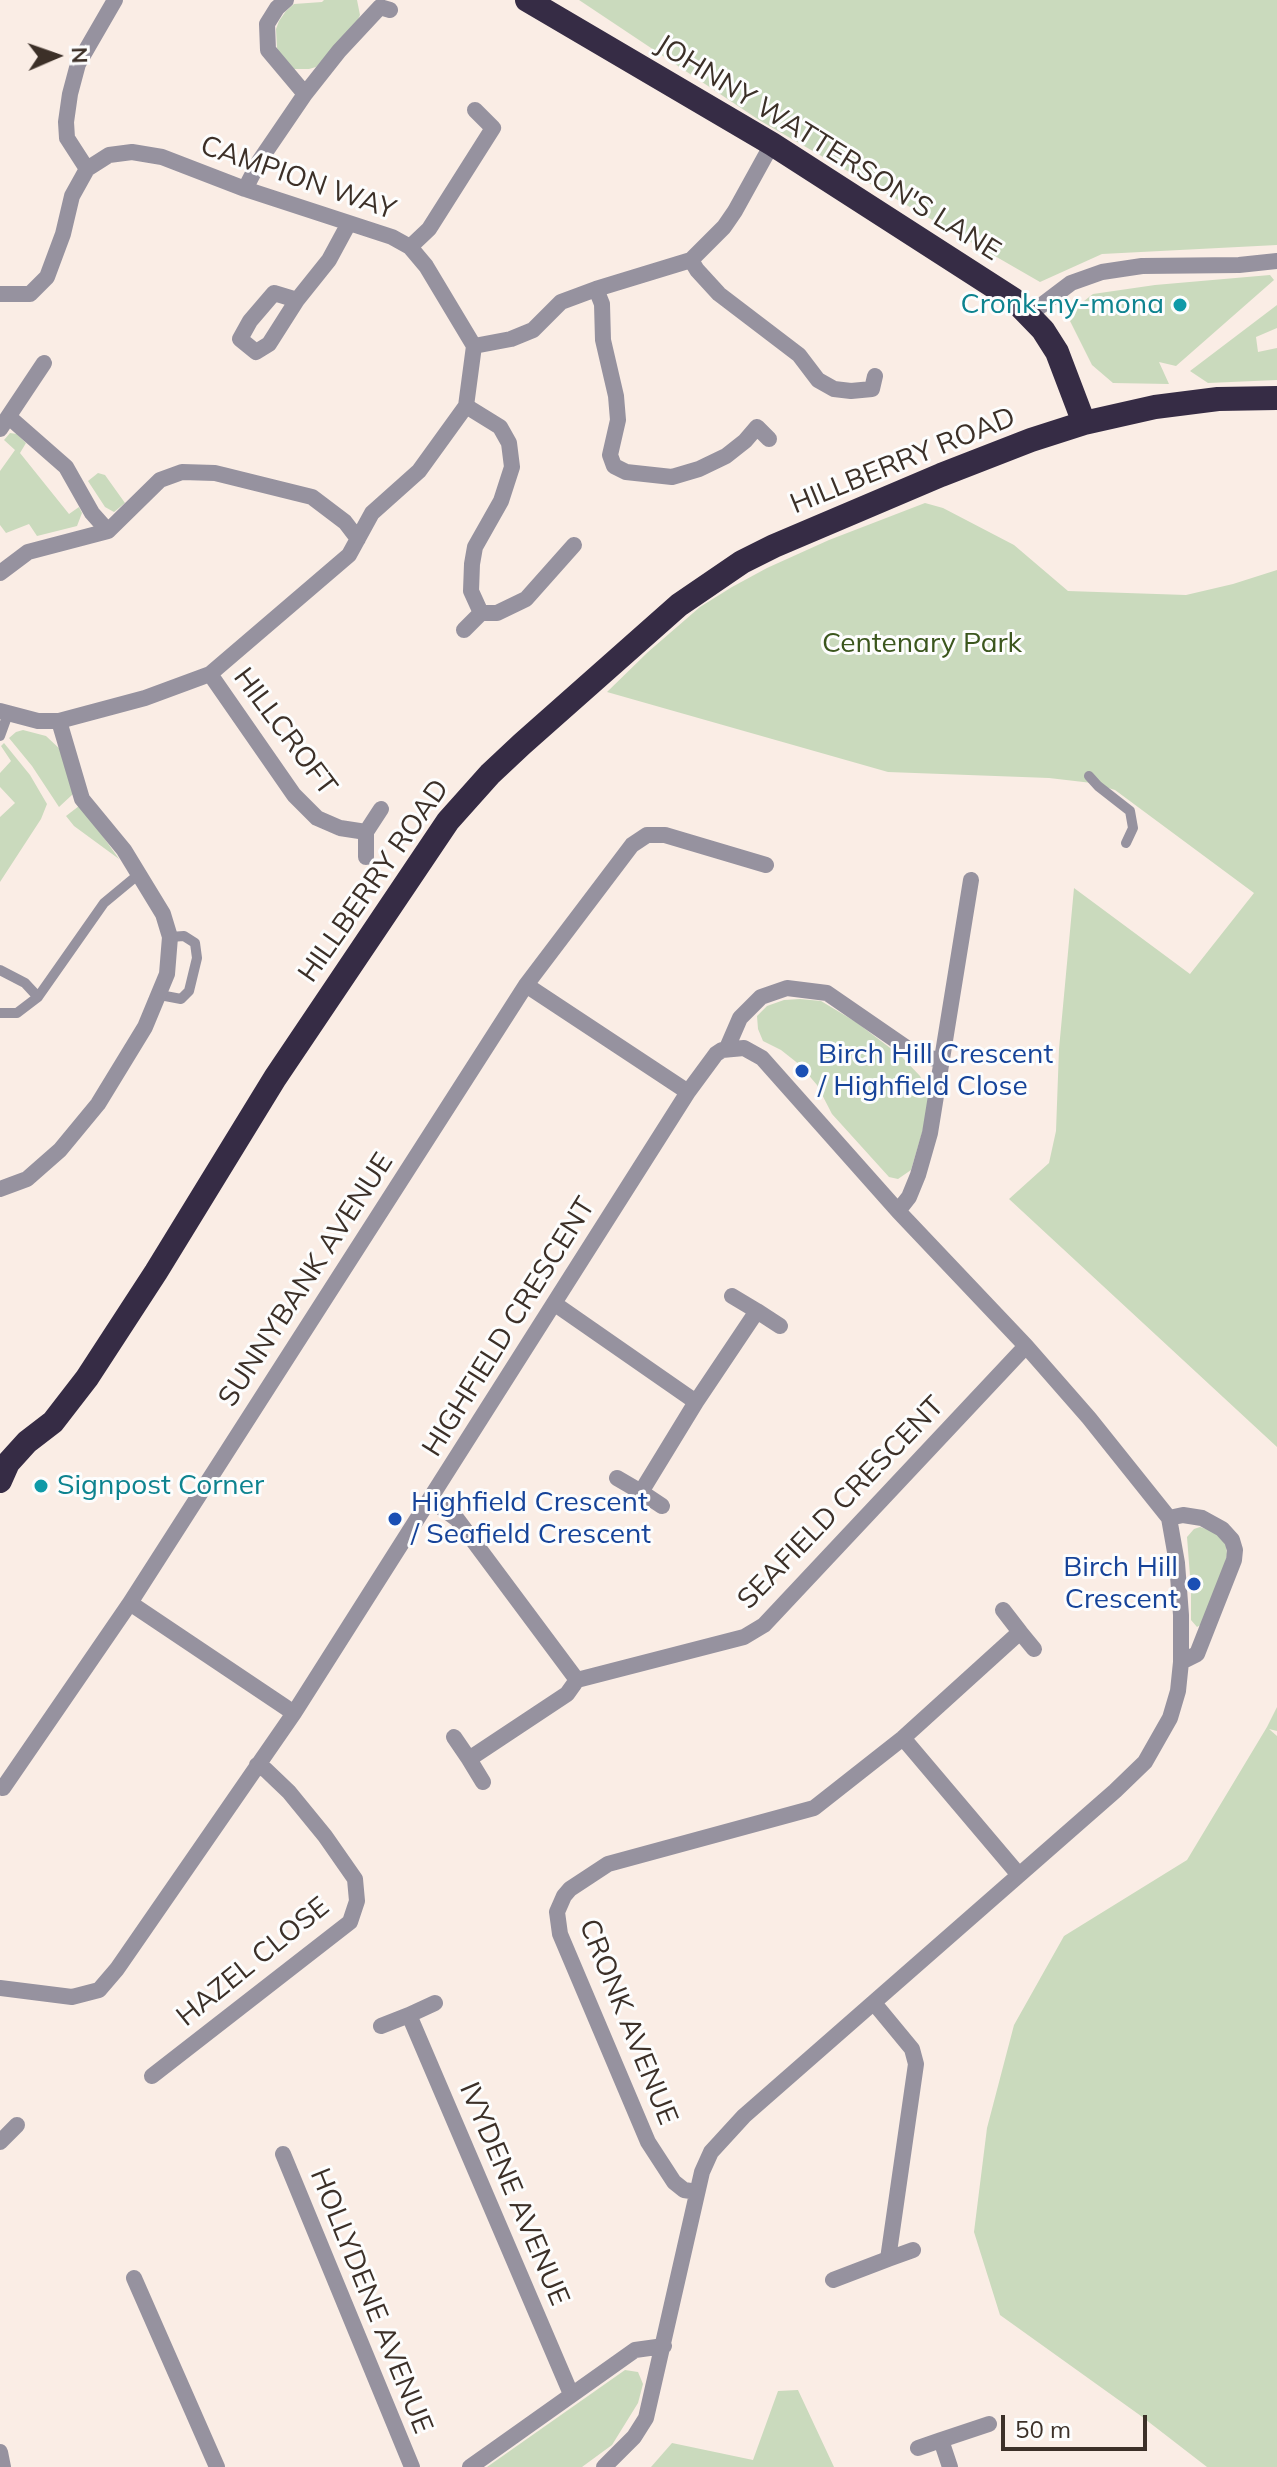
<!DOCTYPE html>
<style>
body{margin:0}
#map{position:relative;width:1277px;height:2467px;overflow:hidden;background:#faede5;font-family:Mulish,sans-serif}
canvas{display:block}
.north{position:absolute;left:16px;top:16px;width:80px;height:80px;-webkit-text-stroke:6px #fdfdfd;paint-order:stroke;rotate:88deg;font-size:22px;font-weight:700;line-height:32px;text-align:center;color:#3c3028}
.north::after{content:'';display:block;margin:auto;width:28px;height:36px;background:#3c3028;clip-path:polygon(50% 0,100% 100%,50% 72%,0 100%)}
.scale{position:absolute;left:1001px;top:2415px;width:146px;height:36px;box-sizing:border-box;border:4px solid #3c3028;border-top:0;padding-left:10px;font-size:24px;line-height:28px;white-space:nowrap;color:#3c3028;-webkit-text-stroke:6px #fdfdfd;paint-order:stroke}
</style>
<div id="map">
<canvas width="1277" height="2467"></canvas>
<div class="north">N</div>
<div class="scale">50 m</div>
</div>
<script>
const c = document.querySelector('canvas').getContext('2d');
c.lineJoin = 'round';
function paint(path, color) { c.fillStyle = color; c.fill(path, 'evenodd'); }
const shape = rows => new Path2D(rows.map(r => 'M' + r).join(''));
function trace(path, color, width, dash) { c.strokeStyle = color; c.lineWidth = width; c.lineCap = dash ? 'butt' : 'round'; c.setLineDash(dash || []); c.stroke(path); }
function drawText(font, color, halo, rows, align = 'center') {
  c.font = font + ' Mulish,sans-serif'; c.lineWidth = 6; c.setLineDash([]); c.textBaseline = 'middle'; c.strokeStyle = halo; c.fillStyle = color; for (const [text, x, y, turn = 0] of rows) {
    c.save(); c.translate(x, y); c.rotate((+turn || 0) * Math.PI / 180); c.textAlign = isNaN(turn) ? turn : align; if (halo) c.strokeText(text, 0, 0); c.fillText(text, 0, 0); c.restore();
  }
}
const green = shape([
 [324,0,357,0,360,15,357,22,316,67,309,69,292,69,280,56,277,48,276,29,279,21,286,11,294,4,322,2],
 [579,0,1277,0,1277,245,1102,254,1040,282,759,120],
 [1270,275,1274,280,1176,366,1159,362,1169,384,1113,383,1092,365,1070,321,1075,308,1093,294,1155,285],
 [1277,305,1277,328,1256,337,1258,352,1277,348,1277,380,1208,383,1190,371],
 [10,433,17,434,26,443,20,453,69,514,79,507,82,513,77,526,37,536,29,524,6,533,0,525,0,471,15,450,4,440],
 [98,473,105,475,125,503,114,512,105,507,88,481],
 [925,503,943,508,1014,545,1068,591,1186,595,1233,584,1277,570,1277,1447,1009,1199,1049,1163,1056,1131,1059,1049,1074,888,1190,974,1254,893,1115,790,1092,783,1049,778,888,772,607,692,648,652,700,607,732,587,767,568,829,540],
 [23,730,46,736,62,751,73,794,59,807,32,766,9,738,16,732],
 [4,743,30,775,47,804,41,819,0,882,0,817,15,803,0,787,0,773,11,761,1,746],
 [79,806,102,835,119,859,74,826,66,816],
 [800,999,821,1001,856,1022,902,1057,920,1076,929,1094,924,1126,911,1170,898,1179,889,1177,832,1114,817,1085,800,1065,781,1050,763,1041,758,1029,757,1016,767,1006,784,1000],
 [1200,1527,1216,1532,1226,1545,1227,1554,1224,1568,1202,1624,1197,1627,1191,1620,1191,1588,1199,1588,1199,1577,1190,1576,1187,1537,1194,1529],
 [1277,1707,1277,1731,1269,1729,1277,1736,1277,2467,1207,2467,1141,2416,1000,2315,974,2232,987,2128,1014,2025,1064,1936,1187,1860,1267,1727],
 [625,2370,638,2372,643,2384,638,2403,612,2445,582,2467,487,2467],
 [798,2390,834,2467,651,2467,672,2443,753,2460,778,2391]
]);
const lane = shape([
 [0,736,8,714],
 [1089,776,1098,786,1130,811,1133,828,1126,843],
 [0,970,25,983,38,997],
 [160,995,181,999,189,991,197,958,195,943,184,936,170,937],
 [0,1013,17,1013,38,997,104,903,139,874]
]);
const street = shape([
 [286,0,277,8,267,24,268,50,305,94],
 [87,169,67,138,66,122,70,94,78,64,115,0],
 [245,189,260,160,305,94,339,51,380,7,390,10],
 [410,247,429,229,493,128,475,110],
 [691,260,697,270,719,294,799,355,818,380,834,389,851,391,872,389,875,376],
 [596,289,602,304,603,340,616,396,618,420,610,455,614,466,626,472,672,477,699,469,726,456,745,441,757,427,769,439],
 [0,294,30,294,47,277,63,234,72,196,87,169,109,155,132,152,162,157,245,189,392,237,410,247,426,266,474,346,511,339,533,330,561,302,596,289,691,260,724,227,735,211,772,144],
 [297,300,274,293,250,321,240,339,256,352,269,344,297,300,329,260,349,223],
 [1030,314,1071,283,1102,272,1142,266,1239,265,1277,261],
 [466,406,500,427,509,443,512,467,501,501,475,547,472,564,471,591,481,613,497,613,526,599,574,545],
 [9,417,66,467,92,513,108,531],
 [0,429,44,363],
 [0,573,28,552,108,531,160,480,182,472,215,473,312,497,345,522,358,539],
 [464,630,481,613],
 [210,674,294,795,317,818,340,828,366,832,366,857],
 [0,711,38,721,59,721,145,698,210,674,349,555,372,513,419,471,466,406,474,346],
 [366,832,381,809],
 [526,985,688,1092],
 [727,1048,740,1018,761,997,787,988,827,993,917,1055,940,1060],
 [0,1189,27,1179,60,1150,98,1104,145,1027,167,974,170,937,163,914,124,850,82,799,59,721],
 [898,1211,909,1197,918,1175,930,1133,971,880],
 [732,1296,757,1311],
 [555,1304,696,1402],
 [617,1478,641,1492],
 [430,1499,457,1519,577,1680],
 [662,1506,641,1492,696,1402,757,1311,780,1326],
 [1169,1518,1183,1515,1202,1518,1222,1529,1232,1540,1235,1550,1234,1560,1197,1654,1181,1662],
 [130,1603,294,1713],
 [1003,1610,1020,1632],
 [454,1737,469,1759],
 [903,1738,1019,1875],
 [483,1782,469,1759,567,1694,577,1680,744,1637,764,1625,1026,1346],
 [3,1788,130,1603,526,985,632,845,647,835,665,835,766,865],
 [0,1988,72,1997,99,1990,117,1969,294,1713,688,1092,716,1054,722,1050,744,1048,762,1058,898,1211,1026,1346,1089,1418,1169,1518,1177,1563,1181,1615,1181,1662,1178,1691,1170,1718,1145,1762,1115,1791,744,2116,711,2152,702,2172,646,2418,634,2437,604,2467],
 [409,2015,435,2003],
 [381,2026,409,2015,571,2394],
 [152,2076,350,1922,357,1901,355,1879,325,1836,289,1792,266,1770,257,1765],
 [0,2142,17,2125],
 [283,2154,412,2467],
 [697,2192,684,2190,674,2182,648,2142,560,1934,557,1912,564,1896,570,1889,608,1864,814,1808,903,1738,1020,1632,1034,1649],
 [888,2259,913,2250],
 [134,2278,217,2467],
 [833,2280,888,2259,916,2064,912,2049,874,2003],
 [918,2448,941,2440],
 [0,2452,3,2467],
 [470,2467,635,2350,664,2346],
 [950,2467,941,2440,989,2424]
]);
const highway = shape([
 [527,0,772,144,1013,299,1043,330,1057,352,1084,423],
 [0,1481,8,1463,27,1442,53,1422,87,1378,156,1272,275,1078,448,821,490,774,522,744,679,605,742,562,774,546,941,475,1031,440,1084,423,1155,407,1218,399,1277,398]
]);
const markers = [
 [1180,305,8,"#0f9aa8"],
 [802,1071,8,"#1a4fb4"],
 [41,1486,8,"#0f9aa8"],
 [395,1519,8,"#1a4fb4"],
 [1194,1584,8,"#1a4fb4"]
];
const streetNames = [
 ["JOHNNY WATTERSON'S LANE",828,148,32],
 ["CAMPION WAY",298,178,19],
 ["HILLBERRY ROAD",903,461,-22],
 ["HILLCROFT",285,732,53],
 ["HILLBERRY ROAD",374,881,-55],
 ["SUNNYBANK AVENUE",306,1280,-57],
 ["HIGHFIELD CRESCENT",509,1327,-58],
 ["SEAFIELD CRESCENT",841,1503,-46],
 ["HAZEL CLOSE",253,1962,-39],
 ["CRONK AVENUE",628,2022,68],
 ["IVYDENE AVENUE",514,2194,67],
 ["HOLLYDENE AVENUE",371,2301,68]
];
const cultureNames = [
 ["Cronk-ny-mona",1164,305],
 ["Signpost Corner",57,1486,"left"]
];
const parkNames = [
 ["Centenary Park",922,644]
];
const transitNames = [
 ["Birch Hill Crescent",818,1055],
 ["/ Highfield Close",818,1087],
 ["Highfield Crescent",411,1503],
 ["/ Seafield Crescent",411,1535],
 ["Birch Hill",1178,1568,"right"],
 ["Crescent",1178,1600,"right"]
];
paint(green, '#cadabd');
trace(lane, '#96929f', 10);
trace(street, '#96929f', 16);
trace(highway, '#362c45', 24);
for (const [x, y, r, color] of markers) { const dot = new Path2D(); dot.arc(x, y, r, 0, 2 * Math.PI); c.fillStyle = color; c.fill(dot); trace(dot, '#fdfdfd', 3); }
drawText('28px', '#3c3028', '#fdfdfd', streetNames);
drawText('28px', '#0d838f', '#fdfdfd', cultureNames, 'right');
drawText('28px', '#3b561d', '#fdfdfd', parkNames);
drawText('28px', '#164399', '#fdfdfd', transitNames, 'left');
</script>
